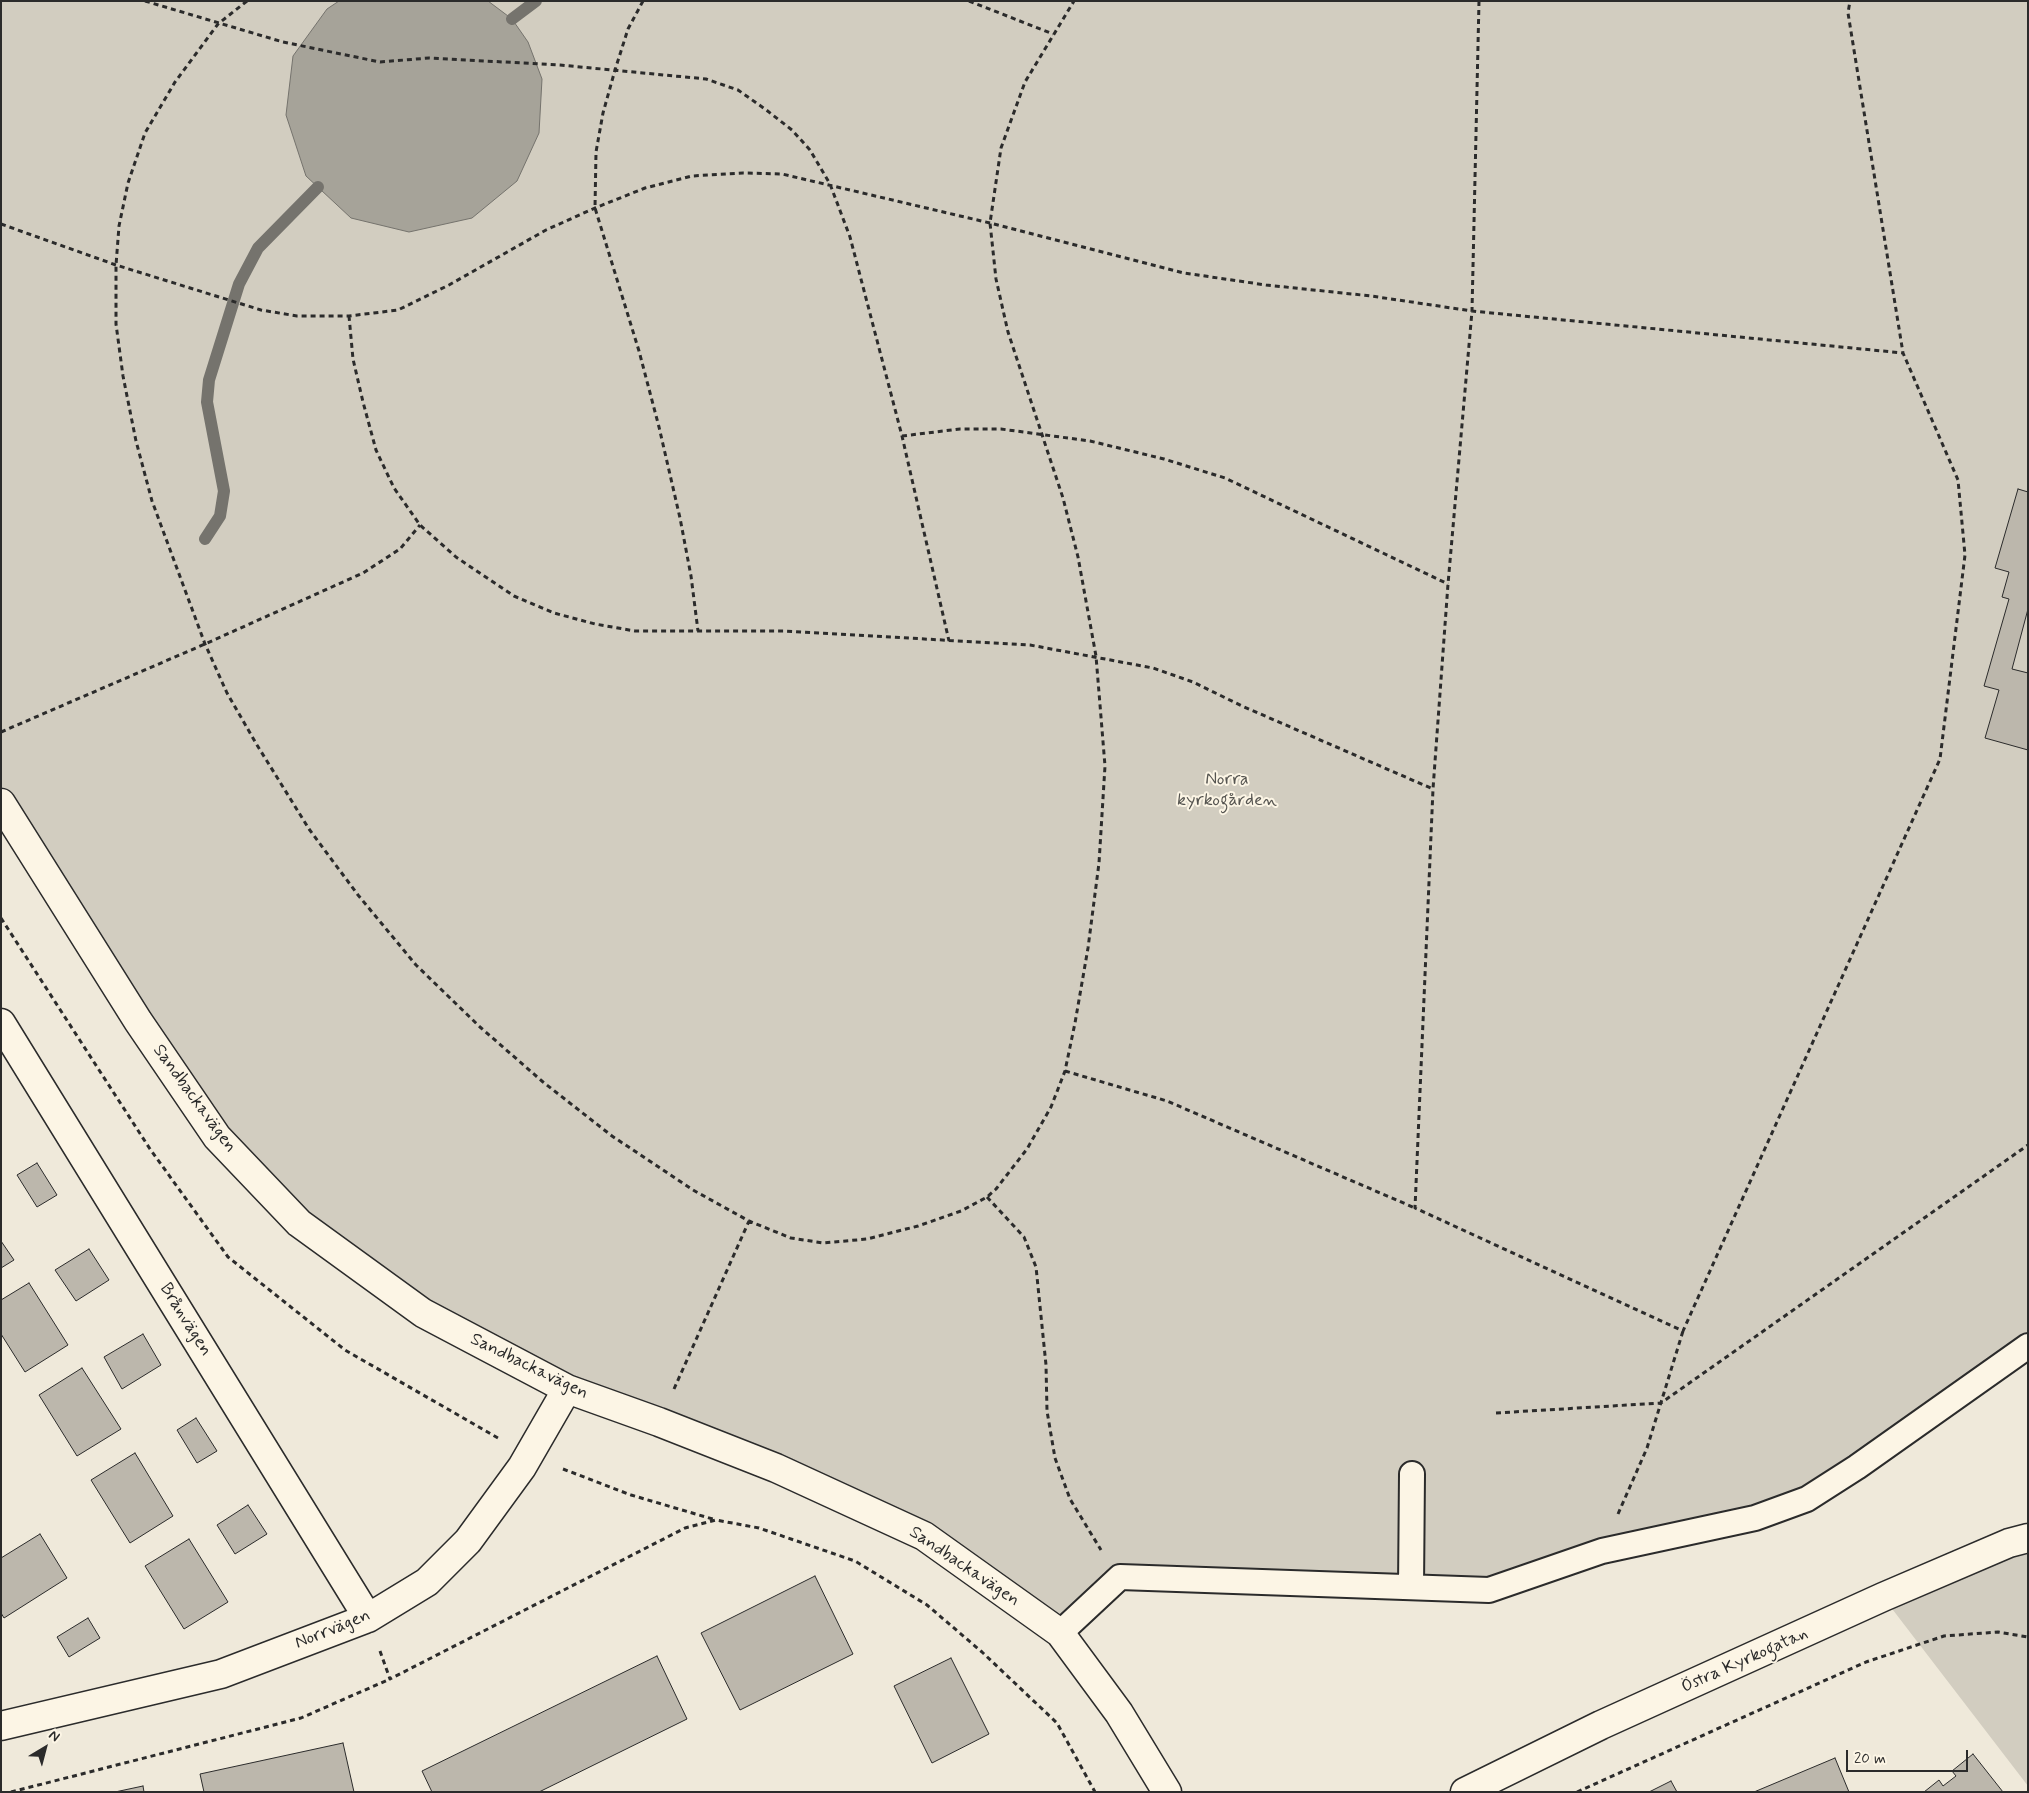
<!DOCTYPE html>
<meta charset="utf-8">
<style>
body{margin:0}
#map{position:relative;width:2029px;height:1793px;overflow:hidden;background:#efe9da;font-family:Mynerve,sans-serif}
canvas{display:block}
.frame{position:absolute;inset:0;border:2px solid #2b2b2b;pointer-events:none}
.north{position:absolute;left:20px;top:1723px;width:50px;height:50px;-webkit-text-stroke:4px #fcf5e5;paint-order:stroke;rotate:37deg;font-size:14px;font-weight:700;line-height:20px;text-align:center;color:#2b2b2b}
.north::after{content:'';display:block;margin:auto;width:18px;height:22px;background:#2b2b2b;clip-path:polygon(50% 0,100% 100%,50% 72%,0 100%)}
.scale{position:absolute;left:1846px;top:1750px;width:122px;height:22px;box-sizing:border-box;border:2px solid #2b2b2b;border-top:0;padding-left:6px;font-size:15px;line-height:18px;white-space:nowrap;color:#2b2b2b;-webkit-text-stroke:4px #fcf5e5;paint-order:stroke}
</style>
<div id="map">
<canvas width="2029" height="1793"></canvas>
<div class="frame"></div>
<div class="north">N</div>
<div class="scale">20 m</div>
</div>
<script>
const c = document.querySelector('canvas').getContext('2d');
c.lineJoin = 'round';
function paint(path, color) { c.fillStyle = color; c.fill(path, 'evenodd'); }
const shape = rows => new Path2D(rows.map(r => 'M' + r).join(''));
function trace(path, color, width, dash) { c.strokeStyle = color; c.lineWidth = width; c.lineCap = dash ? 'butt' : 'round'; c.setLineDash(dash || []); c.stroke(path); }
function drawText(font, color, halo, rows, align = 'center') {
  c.font = font + ' Mynerve,sans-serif'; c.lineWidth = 4; c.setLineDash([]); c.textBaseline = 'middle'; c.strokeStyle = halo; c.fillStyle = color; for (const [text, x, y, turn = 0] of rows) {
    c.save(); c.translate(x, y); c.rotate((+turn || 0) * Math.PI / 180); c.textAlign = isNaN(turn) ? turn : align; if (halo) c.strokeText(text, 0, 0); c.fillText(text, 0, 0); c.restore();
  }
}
const green = shape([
 [1,1,2028,1,2028,1346,1807,1499,1489,1590,1120,1577,1060,1633,924,1536,423,1313,217,1137,1,803],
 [2028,1538,2028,1786,1883,1597]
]);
const water = shape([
 [339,1,488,1,512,19,528,42,542,79,539,133,517,181,472,218,409,232,351,218,306,176,286,115,293,56,327,9,339,1]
]);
const stream = shape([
 [512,19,536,1],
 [205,539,220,516,224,491,207,402,209,380,239,284,258,248,318,187]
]);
const building = shape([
 [2018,489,2028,492,2028,609,2012,669,2028,673,2028,750,1985,738,1999,690,1984,686,2009,599,2002,597,2009,572,1995,568,2018,489],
 [37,1163,57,1195,37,1207,17,1175,37,1163],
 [1,1241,14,1260,1,1268,1,1241],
 [89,1249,109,1280,76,1301,55,1270,89,1249],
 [29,1283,68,1345,25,1372,1,1334,1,1300,29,1283],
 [143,1334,161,1365,122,1389,104,1357,143,1334],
 [82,1368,121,1429,77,1456,39,1395,82,1368],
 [196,1418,217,1451,197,1463,177,1430,196,1418],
 [135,1453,173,1516,130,1543,91,1480,135,1453],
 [248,1505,267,1534,235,1554,217,1525,248,1505],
 [40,1534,67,1578,4,1618,1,1613,1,1558,40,1534],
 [189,1539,228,1602,184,1629,145,1566,189,1539],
 [815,1576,853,1654,740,1710,701,1633,815,1576],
 [88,1618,100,1638,69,1657,57,1637,88,1618],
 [657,1656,687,1719,539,1792,432,1792,422,1771,657,1656],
 [951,1658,989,1734,932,1763,894,1686,951,1658],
 [343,1743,354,1792,204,1792,200,1774,343,1743],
 [1973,1754,2003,1792,1924,1792,1939,1780,1943,1786,1956,1776,1952,1771,1973,1754],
 [1835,1758,1849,1792,1754,1792,1835,1758],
 [1671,1781,1677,1792,1649,1792,1671,1781],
 [143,1786,144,1792,115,1792,143,1786]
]);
const path = shape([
 [145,1,283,42,380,62,429,58,560,65,706,79,738,90,765,109,792,130,810,150,830,184,850,237,902,436,949,641],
 [247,1,218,24,175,82,145,133,128,183,119,226,116,265,116,324,123,376,136,441,152,501,205,644,227,693,257,745,309,829,358,895,416,965,480,1027,543,1082,612,1136,693,1190,749,1221,791,1238,823,1243,867,1239,918,1226,961,1211,987,1197,996,1189,1027,1149,1051,1107,1065,1071,1075,1023,1088,948,1099,863,1105,766,1096,656,1078,557,1063,498,1008,332,996,279,990,223,1001,148,1025,82,1074,1],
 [643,1,628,29,615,70,603,113,596,152,595,208,639,351,659,427,680,518,691,576,698,631],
 [969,1,1053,34],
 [1479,1,1472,311,1448,584,1433,789,1415,1208,1683,1331,1940,759,1965,555,1958,480,1903,353,1848,13,1850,1],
 [1,224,116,265,261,310,297,316,349,316,398,310,449,285,546,230,595,208,645,188,692,176,743,173,782,174,990,223,1184,273,1266,285,1371,296,1472,311,1903,353],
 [349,316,353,359,363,402,376,450,394,488,420,525,456,557,514,596,554,613,595,624,635,631,784,631,1030,645,1153,668,1193,682,1242,706,1433,789],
 [902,436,960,429,1001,429,1090,441,1164,459,1225,478,1448,584],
 [1,732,205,644,363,573,400,549,420,525],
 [1,918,150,1149,228,1257,345,1350,498,1438],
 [1065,1071,1167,1101,1415,1208],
 [987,1197,1024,1237,1036,1267,1046,1365,1047,1411,1055,1458,1070,1499,1101,1550],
 [674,1389,749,1221],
 [1496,1413,1661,1403,2028,1145],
 [563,1469,631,1495,716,1520],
 [1618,1514,1647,1448,1683,1331],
 [380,1651,390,1679,685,1528,716,1520,759,1528,855,1561,927,1605,982,1652,1057,1723,1095,1792],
 [11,1792,301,1718,390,1679],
 [1577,1792,1866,1662,1944,1636,1998,1632,2028,1637]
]);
const service = shape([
 [1411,1587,1412,1474],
 [1060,1633,1120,1577,1489,1590,1602,1551,1755,1518,1807,1499,1857,1467,2028,1346]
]);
const minor = shape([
 [1,803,138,1021,217,1137,299,1223,423,1313,567,1389,659,1422,776,1468,924,1536,1060,1633,1119,1713,1167,1792],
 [1,1023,368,1618],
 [1,1726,221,1674,368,1618,427,1582,468,1541,522,1467,567,1389]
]);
const tertiary = shape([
 [1465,1792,1601,1725,1883,1597,2009,1543,2028,1538]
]);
const parkNames = [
 ["Norra",1227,780],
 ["kyrkogården",1227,801]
];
const streetNames = [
 ["Sandbackavägen",194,1099,54],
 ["Brånvägen",185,1320,58],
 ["Sandbackavägen",529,1367,26],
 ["Sandbackavägen",964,1567,34],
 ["Norrvägen",333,1630,-22],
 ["Östra Kyrkogatan",1745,1661,-24]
];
paint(green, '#d2cdc0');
paint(water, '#a6a399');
trace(water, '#75736d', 1);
trace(stream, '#75736d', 12);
paint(building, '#bcb7ac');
trace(building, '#2b2b2b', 1);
trace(service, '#2b2b2b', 28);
trace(minor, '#2b2b2b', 31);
trace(tertiary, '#2b2b2b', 31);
trace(path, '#2b2b2b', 3, [5, 4]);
trace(service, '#fcf5e5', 24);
trace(minor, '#fcf5e5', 28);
trace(tertiary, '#fcf5e5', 28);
drawText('18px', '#555450', '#fcf5e5', parkNames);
drawText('18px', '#2b2b2b', '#fcf5e5', streetNames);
</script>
